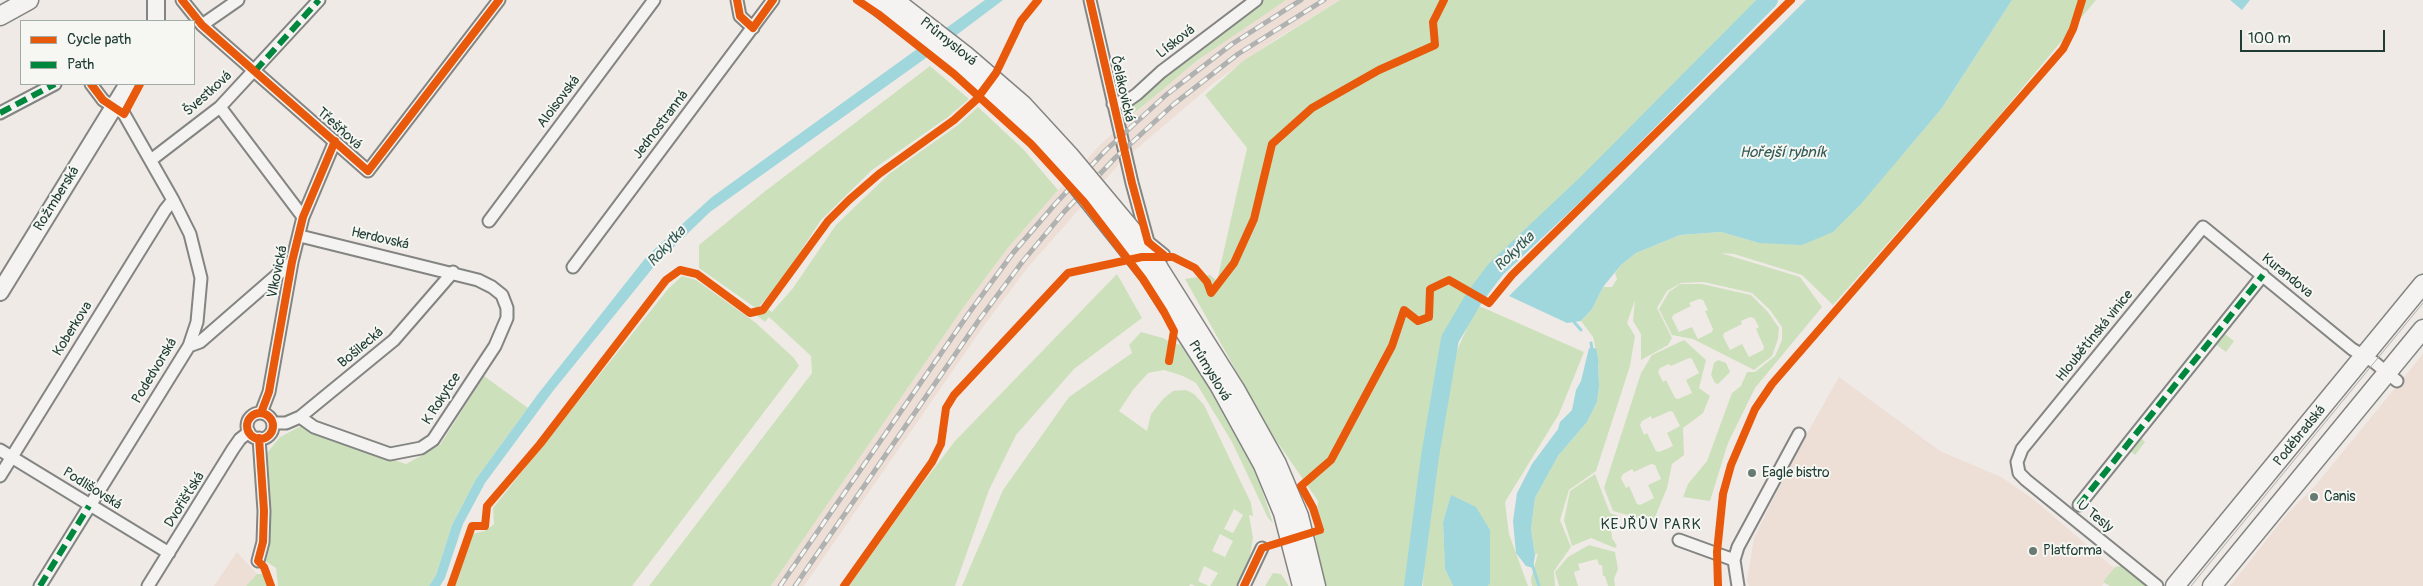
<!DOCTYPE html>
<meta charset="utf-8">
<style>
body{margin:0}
#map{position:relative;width:2423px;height:586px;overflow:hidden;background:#f0eae6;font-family:Pangolin,sans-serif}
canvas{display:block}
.legend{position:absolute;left:20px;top:20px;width:175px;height:65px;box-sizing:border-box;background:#f6f6f2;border:1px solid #a0aca6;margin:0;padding:6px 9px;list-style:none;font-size:15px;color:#1f3d34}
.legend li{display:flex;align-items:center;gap:10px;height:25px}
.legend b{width:25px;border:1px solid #a0aca6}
.scale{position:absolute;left:2240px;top:30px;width:145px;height:22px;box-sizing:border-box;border:2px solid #1f3d34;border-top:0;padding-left:6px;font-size:15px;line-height:18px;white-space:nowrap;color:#1f3d34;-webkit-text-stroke:4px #f6f6f2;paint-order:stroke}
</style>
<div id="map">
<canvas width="2423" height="586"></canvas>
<ul class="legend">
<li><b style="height:6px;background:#e8590c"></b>Cycle path</li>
<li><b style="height:6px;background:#00873e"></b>Path</li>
</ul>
<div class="scale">100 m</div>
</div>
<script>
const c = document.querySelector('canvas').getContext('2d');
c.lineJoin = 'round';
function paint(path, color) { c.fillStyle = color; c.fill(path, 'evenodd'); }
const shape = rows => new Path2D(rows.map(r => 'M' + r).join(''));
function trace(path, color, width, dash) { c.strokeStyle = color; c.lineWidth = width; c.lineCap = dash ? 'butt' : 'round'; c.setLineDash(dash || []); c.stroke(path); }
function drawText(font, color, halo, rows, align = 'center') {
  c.font = font + ' Pangolin,sans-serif'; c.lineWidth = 4; c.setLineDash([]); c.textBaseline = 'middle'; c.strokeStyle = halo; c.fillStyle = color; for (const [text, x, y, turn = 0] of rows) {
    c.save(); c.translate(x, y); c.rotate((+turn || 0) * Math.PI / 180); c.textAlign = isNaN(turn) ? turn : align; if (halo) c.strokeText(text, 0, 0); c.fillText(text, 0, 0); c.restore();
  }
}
const built = shape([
 [1286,0,1340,0,1273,41,1215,82,1120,163,1029,266,985,324,804,586,771,586,963,308,1007,249,1050,199,1101,144,1162,89,1227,38],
 [2423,354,2423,586,2230,586,2287,514,2315,486],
 [1839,377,1940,451,2001,477,2033,499,2114,568,2102,586,1749,586,1747,581,1754,538,1795,455],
 [237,552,257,574,246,586,214,586]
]);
const green = shape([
 [1262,0,1286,0,1198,60,1127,119,1130,99,1161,72],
 [1340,0,1761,0,1474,285,1444,342,1417,501,1407,586,1326,586,1315,542,1318,501,1269,430,1185,279,1210,275,1217,281,1247,148,1205,95,1243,61],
 [2012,0,2096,0,1983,135,1833,305,1802,275,1734,254,1721,253,1800,277,1822,307,1755,388,1728,443,1710,501,1683,497,1688,484,1707,461,1732,393,1741,386,1747,372,1755,372,1775,356,1782,340,1782,327,1770,310,1752,293,1704,282,1681,283,1667,291,1657,308,1672,338,1668,345,1641,360,1641,334,1633,321,1635,300,1627,323,1635,336,1630,366,1596,471,1569,490,1560,520,1571,547,1554,571,1555,586,1532,586,1531,579,1538,553,1535,555,1531,529,1535,498,1558,456,1587,422,1597,402,1599,386,1598,359,1593,337,1581,321,1592,309,1603,287,1612,287,1617,279,1615,273,1621,265,1636,253,1680,235,1721,232,1759,243,1902,155,1942,108],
 [930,66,969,99,948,117,872,170,821,220,781,281,757,309,699,268,699,245,764,192],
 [978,107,1024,150,1058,190,1007,249,963,308,771,586,649,586,812,373,811,356,769,317,765,322,755,314,763,306,772,312,793,288,836,225,889,174,958,125],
 [1117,274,1142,318,1074,369,1016,435,989,490,955,586,849,586,913,496,955,441],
 [682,276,696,280,756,323,794,358,799,366,632,586,454,586,472,534,485,531,494,524,493,508,668,289],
 [1680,284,1702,284,1751,295,1768,312,1779,328,1778,339,1772,356,1754,370,1693,339,1672,335,1659,309,1669,292],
 [1699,299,1703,300,1708,310,1705,311,1713,329,1712,332,1698,339,1692,327,1679,332,1672,318,1673,315,1691,306,1689,303],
 [1750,317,1754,318,1759,327,1756,329,1764,347,1763,350,1749,357,1742,344,1730,350,1723,336,1724,333,1742,324,1741,321],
 [1477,305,1584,352,1559,414,1505,502,1509,534,1528,586,1488,586,1490,583,1451,496,1443,522,1445,569,1453,586,1423,586,1425,538,1452,362],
 [2221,331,2234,341,2226,352,2213,342],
 [1141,332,1163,338,1174,344,1185,345,1193,361,1207,379,1230,419,1259,481,1273,523,1268,518,1232,442,1196,383,1183,376,1164,370,1148,373,1133,390,1119,411,1147,431,1151,414,1163,399,1173,391,1186,390,1194,394,1204,405,1251,503,1253,516,1249,515,1253,538,1249,561,1236,586,1210,586,1218,573,1204,566,1198,581,1209,586,1195,586,1191,584,1189,586,962,586,1003,490,1069,397,1132,353,1129,345],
 [1234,509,1243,515,1233,533,1224,529],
 [1220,534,1233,541,1225,557,1212,551],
 [1684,340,1706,360,1699,388,1710,396,1703,413,1683,428,1684,455,1672,464,1667,488,1653,522,1613,511,1604,488,1641,373,1652,355],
 [1689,358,1692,359,1699,373,1686,380,1692,393,1678,399,1675,398,1666,380,1663,382,1658,372,1660,368,1669,364,1671,366],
 [1670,411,1673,412,1680,426,1667,433,1673,446,1659,452,1656,451,1647,433,1644,435,1640,425,1642,421,1651,416,1652,419],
 [1651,464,1655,465,1661,479,1648,485,1654,498,1640,505,1637,504,1629,486,1626,488,1621,478,1623,474,1632,469,1634,472],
 [1718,360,1726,363,1730,372,1718,384,1715,383,1711,375,1714,363],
 [484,376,528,408,476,479,452,525,436,575,429,586,278,586,276,568,265,561,269,538,267,453,280,437,301,426,309,431,406,464,440,445],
 [2139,436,2145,442,2135,455,2128,449],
 [1595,474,1610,513,1619,516,1613,522,1611,529,1612,538,1617,546,1615,548,1591,538,1572,546,1564,520,1570,491],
 [1589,545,1615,552,1618,569,1614,579,1615,586,1608,586,1605,576,1603,576,1602,565,1599,565,1597,559,1578,564,1580,570,1574,572,1578,586,1559,586,1555,572,1568,557],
 [2121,566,2123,567,2147,586,2110,586,2103,582,2115,567],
 [1273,573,1281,574,1289,586,1265,586],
 [257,574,262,574,266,579,268,586,246,586]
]);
const water = shape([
 [985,0,1003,0,926,58,710,212,656,264,553,391,485,483,463,524,445,578,440,586,429,586,436,575,452,525,476,479,538,394,647,256,712,197],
 [1806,0,2012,0,1942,108,1860,205,1833,232,1802,245,1759,243,1721,232,1680,235,1636,253,1621,265,1603,287,1592,309,1581,321,1567,323,1509,296],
 [2230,0,2250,0,2242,10],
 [1589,348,1595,350,1598,359,1599,386,1597,402,1587,422,1558,456,1535,498,1531,529,1535,555,1533,568,1526,566,1516,553,1513,521,1517,493,1532,464,1558,429,1560,422,1572,410,1576,390,1581,381],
 [1451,495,1476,507,1490,530,1490,583,1488,586,1453,586,1445,569,1443,522]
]);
const stream = shape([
 [1574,322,1581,330],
 [1591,343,1592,349,1595,350,1597,362],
 [1532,564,1539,586]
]);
const river = shape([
 [1413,586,1430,456,1450,339,1474,298,1496,269,1585,185,1769,0]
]);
const street = shape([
 [182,0,202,25,368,171,499,0],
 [737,0,740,16,753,28],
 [1090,0,1132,183,1148,242,1164,255],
 [202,25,238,0],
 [1113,104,1130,99,1137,94,1161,72,1256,0],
 [220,107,303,217],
 [0,113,55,84],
 [151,160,220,107,319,0],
 [489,221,654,0],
 [300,236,478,280,492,287,502,295,507,308,507,318,495,346,433,440,421,448,390,454,314,427,300,417],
 [573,267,773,0],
 [189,346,200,342,292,262],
 [261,413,269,392,292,262,303,217,335,141],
 '247 426a13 13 0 1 1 26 0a13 13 0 1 1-26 0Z',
 [273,423,286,423,300,417,394,340,453,272],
 [0,450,169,553],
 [0,476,165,210,173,200],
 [2079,505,2263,275],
 [1679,540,1734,560],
 [258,561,263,542,264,511,259,438],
 [40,586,189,346,197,322,201,278,190,234,173,200,124,114,103,100,91,84],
 [148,586,233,449,240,439,249,432],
 [1244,586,1262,548],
 [1738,586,1734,560,1738,547,1799,434],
 [2157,586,2026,480,2019,473,2017,462,2022,449,2203,227,2352,349,2374,362,2397,381]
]);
const secondary = shape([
 [156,21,156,0],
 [0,292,128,84]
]);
const primary = shape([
 [0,16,29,0],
 [1158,267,1235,389,1277,464,1299,516,1316,586],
 [1149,276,1219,385,1263,465,1283,513,1302,586],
 [2175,586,2423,284],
 [2212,586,2423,329]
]);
const tram = shape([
 [2191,586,2423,303]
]);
const rail = shape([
 [780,586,969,313,1013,253,1056,203,1106,150,1166,95,1232,44,1301,0],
 [795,586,979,320,1023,261,1064,212,1115,158,1174,104,1238,54,1324,0]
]);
const primaryBridge = shape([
 [870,0,956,65,1016,118,1059,163,1149,276],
 [894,0,965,55,1023,105,1069,155,1135,234,1158,267]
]);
const quiet = shape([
 [255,71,319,0],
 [0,113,55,84],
 [2079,505,2263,275],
 [40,586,89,506]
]);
const cycleway = shape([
 [182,0,202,25,368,171,499,0],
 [737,0,740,16,753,28,773,0],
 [857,0,878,14,954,74,1031,144,1084,202,1143,279,1164,312,1174,331,1169,361],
 [1090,0,1132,183,1148,242,1164,255],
 [91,84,103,100,124,114,140,84],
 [261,413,269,392,292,262,303,217,335,141],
 '247 426a13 13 0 1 1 26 0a13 13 0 1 1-26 0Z',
 [259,438,264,511,263,542,258,561,264,567,271,586],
 [451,586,472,526,485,526,487,506,540,444,666,280,680,270,697,274,750,313,763,310,828,221,849,200,879,174,954,120,976,100,996,73,1021,21,1038,0],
 [844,586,932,462,941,444,946,408,954,395,1068,273,1142,257,1173,257,1195,268,1207,282,1211,293,1234,263,1254,219,1272,144,1312,108,1379,70,1435,45,1433,22,1444,0],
 [1244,586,1262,548,1320,530,1313,508,1301,486,1331,460,1392,346,1404,310,1418,321,1429,317,1430,289,1449,280,1489,303,1512,275,1791,0],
 [1718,586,1717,552,1723,494,1731,465,1755,409,1772,384,2063,49,2073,29,2082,0]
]);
const markers = [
 [1752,473,5,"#687a72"],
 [2314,497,5,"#687a72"],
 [2033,551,5,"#687a72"]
];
const streetNames = [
 ["Průmyslová",948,42,39],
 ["Lísková",1176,42,-38],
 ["Čelákovická",1122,89,77],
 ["Švestková",208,94,-42],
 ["Aloisovská",559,102,-53],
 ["Jednostranná",661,125,-53],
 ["Třešňová",339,129,42],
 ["Rožmberská",57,199,-58],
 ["Herdovská",380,239,13],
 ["Vlkovická",278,272,-78],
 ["Kurandova",2287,276,39],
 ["Koberkova",73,329,-58],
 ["Hloubětínská vinice",2095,336,-51],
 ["Bošilecká",361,348,-40],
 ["Podedvorská",155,371,-59],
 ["Průmyslová",1209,371,59],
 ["K Rokytce",442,399,-57],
 ["Poděbradská",2300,436,-51],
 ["Podlišovská",92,489,32],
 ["Dvořišťská",185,500,-58],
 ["U Tesly",2095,517,39]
];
const poiNames = [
 ["Eagle bistro",1762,473],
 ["Canis",2324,497],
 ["Platforma",2043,551]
];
const waterNames = [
 ["Hořejší rybník",1783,153],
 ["Rokytka",667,247,-47],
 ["Rokytka",1515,252,-44]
];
const neighbourhoodNames = [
 ["KEJŘŮV PARK",1651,525]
];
paint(built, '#edded6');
paint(green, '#cce1bb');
paint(water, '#a0d7dd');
trace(stream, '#a0d7dd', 3);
trace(river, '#a0d7dd', 18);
trace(street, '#838582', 15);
trace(secondary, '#838582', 20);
trace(primary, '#838582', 21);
trace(street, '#f4f3f1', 11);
trace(secondary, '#f4f3f1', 16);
trace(primary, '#f4f3f1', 18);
trace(tram, '#afb2b0', 1);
trace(rail, '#afb2b0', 5);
trace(rail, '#f6f6f2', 3, [9]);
trace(primaryBridge, '#838582', 21, []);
trace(primaryBridge, '#f4f3f1', 18);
trace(quiet, '#00873e', 6, [12, 6]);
trace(cycleway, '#e8590c', 8);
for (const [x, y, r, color] of markers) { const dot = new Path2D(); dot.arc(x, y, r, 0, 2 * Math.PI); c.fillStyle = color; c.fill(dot); trace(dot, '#f6f6f2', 2); }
drawText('14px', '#1f3d34', '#f6f6f2', streetNames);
drawText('14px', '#1f3d34', '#f6f6f2', poiNames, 'left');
drawText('italic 15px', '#325a55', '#f6f6f2', waterNames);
c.letterSpacing = '1px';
drawText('15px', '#1f3d34', '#f6f6f2', neighbourhoodNames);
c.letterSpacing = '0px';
</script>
